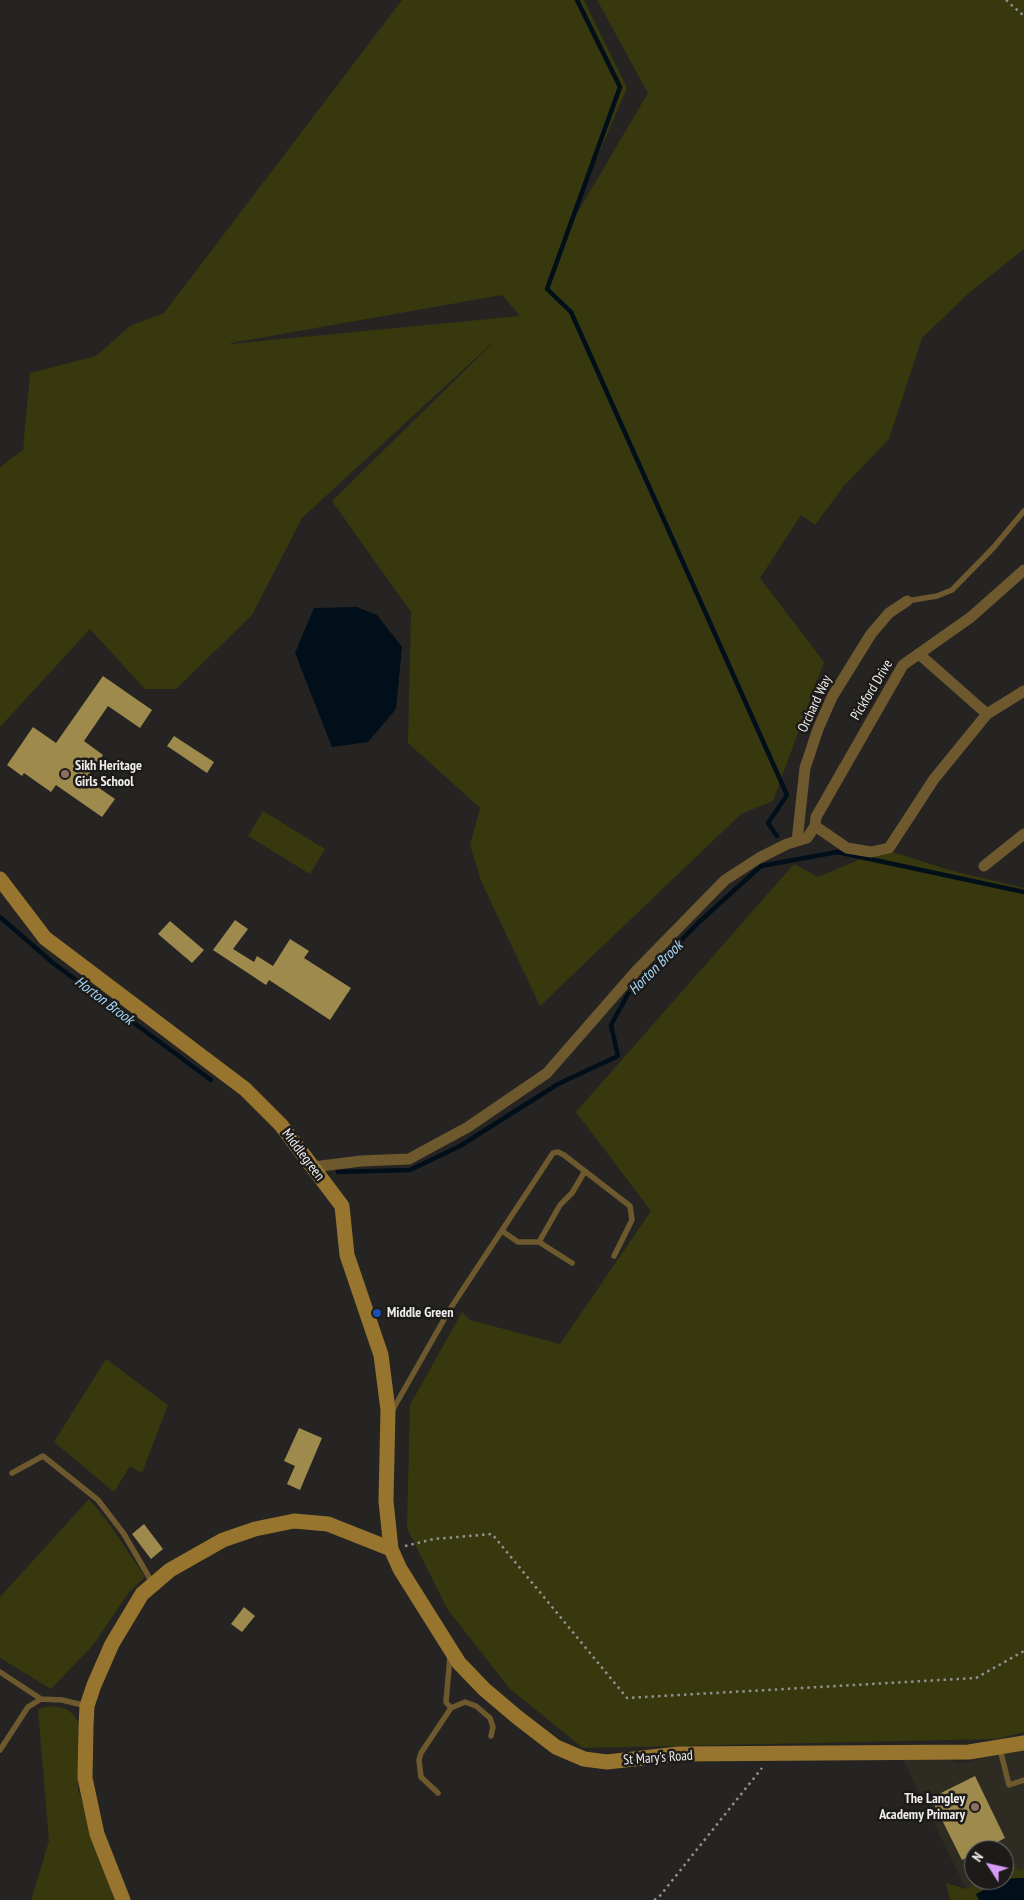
<!DOCTYPE html>
<style>
body{margin:0}
#map{position:relative;width:1024px;height:1900px;overflow:hidden;background:#252422;font-family:"PT Sans Narrow",sans-serif}
canvas{display:block}
.north{position:absolute;left:964px;top:1840px;width:50px;height:50px;box-sizing:border-box;background:#1c1b19;border:1px solid #706f6d;border-radius:50%;rotate:305deg;font-size:14px;font-weight:700;line-height:20px;text-align:center;color:#eeedec}
.north::after{content:'';display:block;margin:auto;width:18px;height:22px;background:#d99af7;clip-path:polygon(50% 0,100% 100%,50% 72%,0 100%)}
</style>
<div id="map">
<canvas width="1024" height="1900"></canvas>
<div class="north">N</div>
</div>
<script>
const c = document.querySelector('canvas').getContext('2d');
c.lineJoin = 'round';
function paint(path, color) { c.fillStyle = color; c.fill(path, 'evenodd'); }
const shape = rows => new Path2D(rows.map(r => 'M' + r).join(''));
function trace(path, color, width, dash) { c.strokeStyle = color; c.lineWidth = width; c.lineCap = dash ? 'butt' : 'round'; c.setLineDash(dash || []); c.stroke(path); }
function drawText(font, color, halo, rows, align = 'center') {
  c.font = font + ' "PT Sans Narrow",sans-serif'; c.lineWidth = 5; c.setLineDash([]); c.textBaseline = 'middle'; c.strokeStyle = halo; c.fillStyle = color; for (const [text, x, y, turn = 0] of rows) {
    c.save(); c.translate(x, y); c.rotate((+turn || 0) * Math.PI / 180); c.textAlign = isNaN(turn) ? turn : align; if (halo) c.strokeText(text, 0, 0); c.fillText(text, 0, 0); c.restore();
  }
}
const built = shape([
 [1024,1749,1024,1867,1020,1872,1014,1864,1004,1869,1004,1850,974,1850,974,1880,982,1880,966,1889,902,1758,944,1756,957,1764]
]);
const green = shape([
 [402,0,584,0,627,88,563,237,648,93,597,0,1024,0,1024,249,969,293,922,338,889,439,843,487,815,525,801,515,760,578,824,662,773,801,741,814,540,1006,481,881,470,845,480,808,408,743,411,612,332,501,503,333,302,518,252,615,176,689,145,689,90,629,0,727,0,467,23,450,30,373,96,356,130,326,164,313],
 [502,295,520,316,230,344,231,343],
 [263,811,325,849,310,874,248,836],
 [884,849,949,870,1024,888,1024,1732,996,1739,583,1748,510,1689,448,1610,407,1528,410,1405,462,1312,470,1320,560,1344,651,1211,576,1112,794,864,818,877],
 [106,1359,168,1405,142,1473,130,1466,114,1492,54,1442],
 [89,1499,108,1522,145,1577,129,1592,94,1644,51,1689,0,1658,0,1597],
 [49,1706,64,1708,73,1714,78,1722,78,1789,114,1900,31,1900,49,1841,38,1709],
 [1014,1863,1019,1871,1024,1867,1024,1878,1004,1879,1004,1869],
 [982,1880,1002,1880,976,1895,979,1900,950,1900,946,1883,966,1889]
]);
const water = shape([
 [357,607,377,615,402,647,396,709,368,742,332,747,295,653,314,608],
 [1024,1878,1024,1900,979,1900,976,1894,1005,1879]
]);
const stream = shape([
 [577,0,620,87,547,289,571,312,787,795,768,823,777,836],
 [0,917,53,963,211,1080],
 [338,1172,410,1170,460,1146,558,1084,618,1056,611,1025,628,994,698,923,761,866,837,852,1024,892]
]);
const building = shape([
 [103,676,152,710,140,728,108,706,84,741,103,755,86,779,115,799,102,817,56,785,51,792,24,773,22,776,7,765,33,727,56,743],
 [174,736,214,762,207,773,167,746],
 [235,920,248,929,233,949,254,962,257,956,273,966,290,939,309,951,304,958,351,988,330,1020,269,980,266,985,213,950],
 [170,921,204,950,192,963,158,934],
 [299,1428,322,1438,300,1490,287,1484,295,1466,284,1461],
 [144,1524,163,1549,151,1559,132,1534],
 [244,1607,255,1616,242,1632,231,1624],
 [975,1776,1005,1838,982,1850,974,1850,974,1854,962,1860,931,1798]
]);
const path = shape([
 [1006,0,1024,16],
 [405,1546,434,1539,492,1534,627,1698,976,1678,1024,1651],
 [654,1900,659,1897,762,1768]
]);
const lane = shape([
 [907,601,937,596,952,590,994,547,1024,511],
 [502,1231,518,1242,539,1242,572,1263],
 [539,1242,560,1205,572,1193,585,1171],
 [392,1411,450,1309,553,1153,558,1152,564,1155,630,1206,632,1220,614,1256],
 [12,1473,43,1456,98,1500,124,1534,153,1584],
 [0,1672,41,1699],
 [451,1708,465,1702,476,1706,490,1718,493,1727,491,1736],
 [1000,1749,1009,1785,1024,1780],
 [0,1750,28,1707,41,1699,62,1700,87,1706],
 [438,1793,421,1777,419,1760,421,1753,451,1708,446,1702,450,1656]
]);
const street = shape([
 [919,654,987,714],
 [815,826,847,848,871,852,889,848,934,779,987,714,1024,691],
 [797,841,805,768,818,729,832,697,871,634,889,613,907,601],
 [984,866,1024,834],
 [313,1167,361,1161,409,1159,468,1127,547,1073,636,971,725,880,759,858,787,844,807,838,815,826,816,817,903,665,971,617,1024,570]
]);
const secondary = shape([
 [0,879,45,938,245,1089,281,1125,342,1206,347,1255,381,1355,388,1410,386,1501,391,1549,400,1569,459,1663,484,1689,517,1717,556,1747,584,1759,607,1762,678,1754,969,1752,1024,1743],
 [123,1900,97,1834,85,1778,86,1726,87,1706,94,1685,112,1644,142,1594,170,1570,223,1540,255,1529,294,1521,328,1524,391,1549]
]);
const markers = [
 [65,774,5,"#8d6e63"],
 [377,1313,5,"#1a4fb4"],
 [975,1807,5,"#8d6e63"]
];
const streetNames = [
 ["Pickford Drive",872,690,-59],
 ["Orchard Way",815,704,-65],
 ["Middlegreen",303,1155,53],
 ["St Mary's Road",658,1758,-4]
];
const poiNames = [
 ["Sikh Heritage",75,766],
 ["Girls School",75,782],
 ["Middle Green",387,1313],
 ["The Langley",965,1799,"right"],
 ["Academy Primary",965,1815,"right"]
];
const waterNames = [
 ["Horton Brook",656,968,-45],
 ["Horton Brook",104,1001,37]
];
paint(built, '#2e2b23');
paint(green, '#37380e');
paint(water, '#000f19');
trace(stream, '#000f19', 4.5);
paint(building, '#9f8a4d');
trace(path, '#91908f', 2.5, [2.5, 4]);
trace(lane, '#6e592f', 5.5);
trace(street, '#6e592f', 11);
trace(secondary, '#98752e', 15);
for (const [x, y, r, color] of markers) { const dot = new Path2D(); dot.arc(x, y, r, 0, 2 * Math.PI); c.fillStyle = color; c.fill(dot); trace(dot, '#1c1b19', 2); }
drawText('14px', '#eeedec', '#1c1b19', streetNames);
drawText('bold 14px', '#eeedec', '#1c1b19', poiNames, 'left');
drawText('italic 15px', '#a5d9f8', '#1c1b19', waterNames);
</script>
